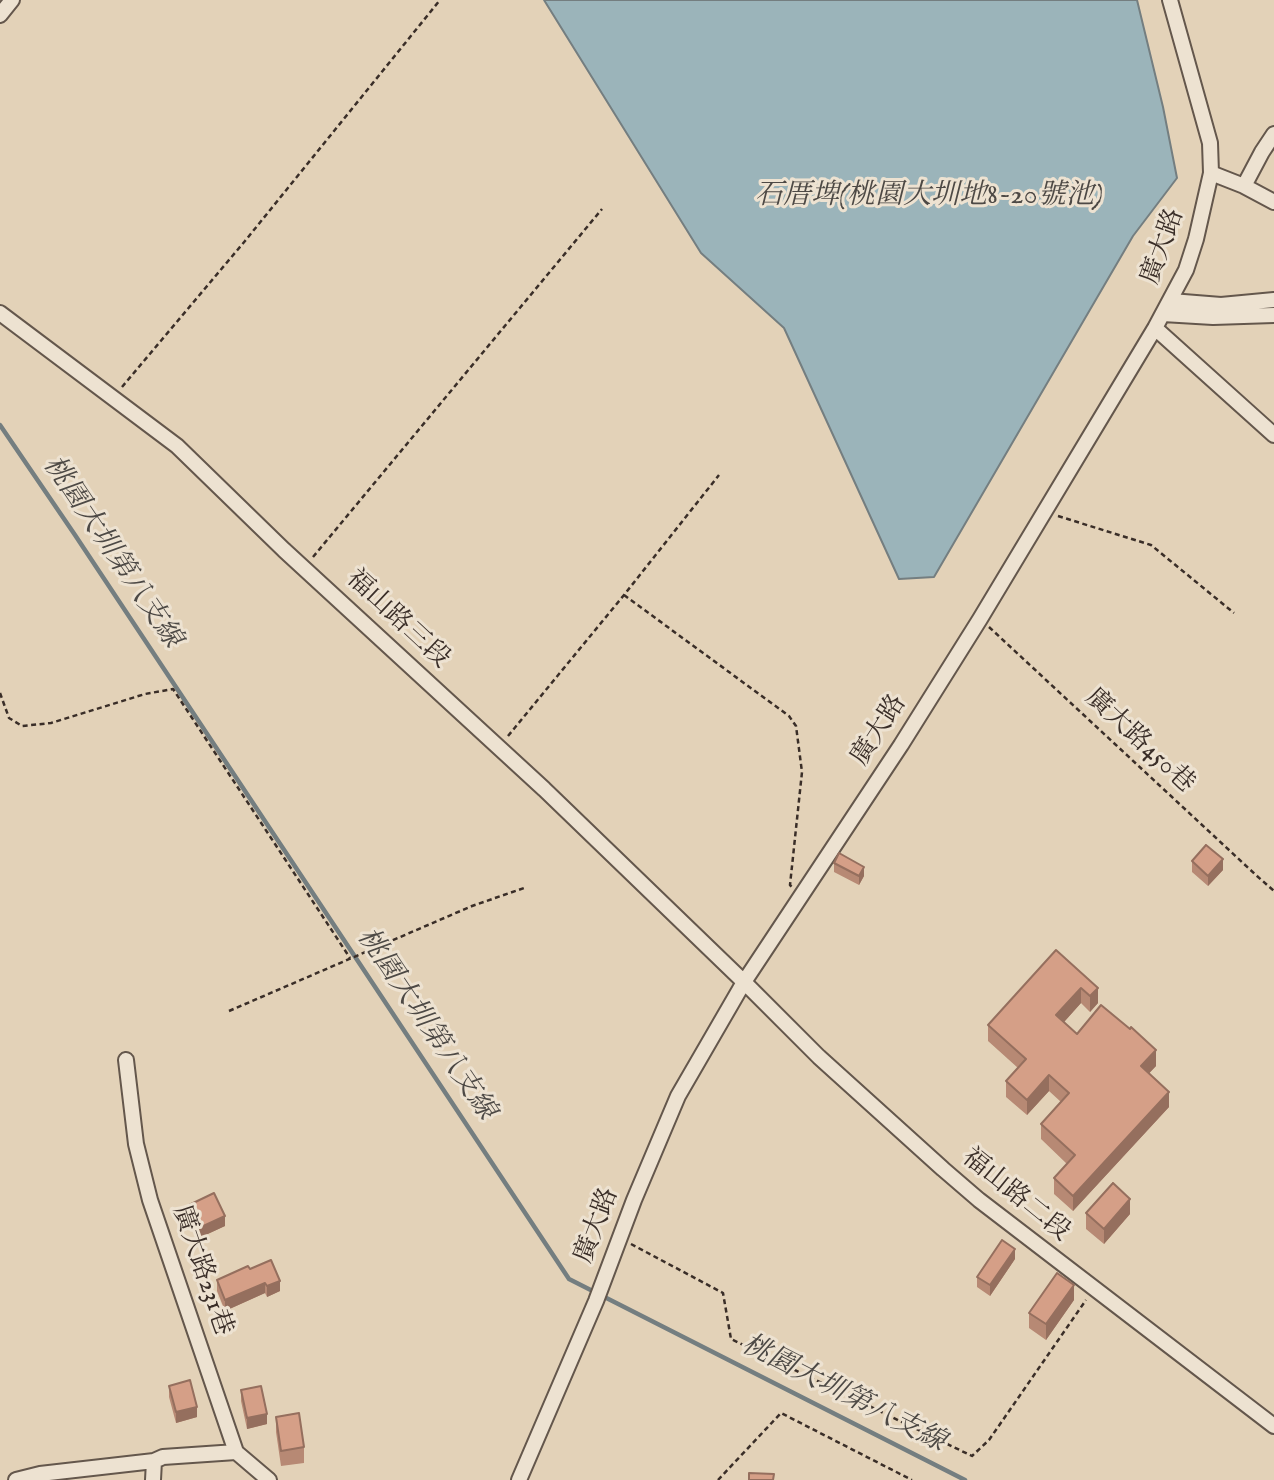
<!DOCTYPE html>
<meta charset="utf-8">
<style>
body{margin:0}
canvas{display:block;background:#e3d2b8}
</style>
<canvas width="1274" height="1480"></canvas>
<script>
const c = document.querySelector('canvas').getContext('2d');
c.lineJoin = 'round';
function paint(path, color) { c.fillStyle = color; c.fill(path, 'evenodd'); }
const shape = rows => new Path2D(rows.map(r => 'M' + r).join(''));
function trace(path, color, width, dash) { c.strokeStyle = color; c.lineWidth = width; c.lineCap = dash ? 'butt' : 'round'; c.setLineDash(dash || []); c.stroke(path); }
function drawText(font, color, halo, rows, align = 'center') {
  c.font = font + ' "IM FELL English","Noto Serif TC",serif'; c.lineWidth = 6; c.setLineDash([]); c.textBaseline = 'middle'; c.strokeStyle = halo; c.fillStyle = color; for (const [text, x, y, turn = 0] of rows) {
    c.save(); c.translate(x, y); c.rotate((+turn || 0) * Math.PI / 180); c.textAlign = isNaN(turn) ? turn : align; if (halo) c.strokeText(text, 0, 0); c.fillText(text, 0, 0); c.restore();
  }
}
const water = shape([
 [544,0,1137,0,1163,107,1177,178,1133,236,934,577,899,579,784,328,701,253,544,0]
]);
const stream = shape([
 [0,425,75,535,569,1279,965,1480]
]);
const path = shape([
 [122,387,245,241,440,0],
 [1058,516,1151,545,1234,613],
 [313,557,602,209],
 [624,595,789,716,796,726,802,772,790,885,792,887],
 [989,627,1257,876,1274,891],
 [0,693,9,718,22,726,51,723,145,694,173,689,350,958],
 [508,736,624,595,719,475],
 [229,1011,472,906,524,888],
 [631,1244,723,1293,731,1339,972,1456,989,1440,1086,1300],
 [718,1480,781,1413,912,1480]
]);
const minor = shape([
 [0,15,12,0],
 [1211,173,1244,186,1274,202],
 [1244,186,1262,152,1274,134],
 [1171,301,1221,305,1274,300],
 [0,313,177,446,284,550,544,789,744,982,819,1057,943,1169,979,1200,1274,1426],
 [1163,314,1213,317,1274,315],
 [1155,328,1274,435],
 [126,1060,136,1144,150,1200,236,1452,269,1480],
 [16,1480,40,1474,154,1461,163,1457,236,1452],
 [153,1480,154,1461],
 [519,1480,596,1301,634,1200,678,1096,744,982,901,745,980,619,1155,328,1186,270,1196,239,1211,173,1210,143,1170,0]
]);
const wall = shape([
 [1192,861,1223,870,1208,886,1192,872],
 [834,863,864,876,859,885,834,872],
 [1056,950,1098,1003,1090,1012,1081,1003,1064,1022,1077,1034,1156,1066,1149,1073,1169,1107,1073,1211,1054,1194,1054,1178,1067,1164,1041,1139,1041,1124,1061,1102,1049,1091,1027,1115,1006,1097,1006,1081,1018,1068,988,1041,988,1025],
 [189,1205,225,1226,199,1238,189,1215],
 [1086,1213,1130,1214,1104,1244,1086,1229],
 [1015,1259,990,1296,977,1287,977,1277],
 [250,1269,280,1291,267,1297,265,1293,225,1311,217,1291,217,1280],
 [1074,1300,1046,1340,1029,1328,1029,1313],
 [169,1386,197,1417,176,1423,169,1397],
 [241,1390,267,1424,247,1429,241,1401],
 [276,1417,304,1447,304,1463,281,1466,276,1432]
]);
const shadedWall = shape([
 [1223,859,1223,870,1208,886,1208,876],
 [864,867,864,876,859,885,859,876],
 [1081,988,1081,1003,1056,1031,1056,1015],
 [1098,988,1098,1003,1090,1012,1090,996],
 [1156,1050,1156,1066,1141,1082,1141,1066],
 [1049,1075,1049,1091,1027,1115,1027,1100],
 [1169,1092,1169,1107,1073,1211,1073,1196],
 [1130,1199,1130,1214,1104,1244,1104,1229],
 [225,1216,225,1226,199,1238,199,1228],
 [1015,1249,1015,1259,990,1296,990,1285],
 [280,1281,280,1291,267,1297,267,1286],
 [265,1283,265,1293,225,1311,225,1300],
 [1074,1285,1074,1300,1046,1340,1046,1324],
 [197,1407,197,1417,176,1423,176,1412],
 [267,1414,267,1424,247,1429,247,1418]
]);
const building = shape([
 [1206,845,1223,859,1208,876,1192,861,1206,845],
 [839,853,864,867,859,876,834,863,839,853],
 [1056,950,1098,988,1090,996,1081,988,1056,1015,1077,1034,1101,1005,1130,1029,1131,1027,1156,1050,1141,1066,1169,1092,1073,1196,1054,1178,1075,1155,1041,1124,1069,1093,1049,1075,1027,1100,1006,1081,1026,1059,988,1025,1056,950],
 [1113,1183,1130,1199,1104,1229,1086,1213,1113,1183],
 [214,1193,225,1216,199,1228,189,1205,214,1193],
 [1002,1240,1015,1249,990,1285,977,1277,1002,1240],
 [271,1260,280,1281,267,1286,265,1283,225,1300,217,1280,248,1266,250,1269,271,1260],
 [1057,1273,1074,1285,1046,1324,1029,1313,1057,1273],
 [190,1380,197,1407,176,1412,169,1386,190,1380],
 [261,1386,267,1414,247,1418,241,1390,261,1386],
 [299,1413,304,1447,281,1451,276,1417,299,1413],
 [749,1473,774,1474,773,1480,749,1480,749,1473]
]);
const streetNames = [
 ["廣大路",1164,247,-70],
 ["福山路三段",397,620,43],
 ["廣大路",880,731,-57],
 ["廣大路450巷",1139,742,43],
 ["福山路二段",1015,1196,39],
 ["廣大路",598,1226,-69],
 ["廣大路231巷",201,1271,71]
];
const waterNames = [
 ["石厝埤(桃園大圳地8-20號池)",929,197],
 ["桃園大圳第八支線",111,553,56],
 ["桃園大圳第八支線",425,1025,56],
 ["桃園大圳第八支線",843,1395,27]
];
paint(water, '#9bb4ba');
trace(water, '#747e80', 2);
trace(stream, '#747e80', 4.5);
trace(minor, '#64574c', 18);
trace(path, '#3a2e28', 2.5, [5, 3.5]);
trace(minor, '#ede2d1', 14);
paint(wall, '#b78974');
paint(shadedWall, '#956f5e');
paint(building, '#d59f87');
trace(building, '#956f5e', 2);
drawText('26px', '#3a2e28', '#ede2d1', streetNames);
drawText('italic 28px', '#4d4945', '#ede2d1', waterNames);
</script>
